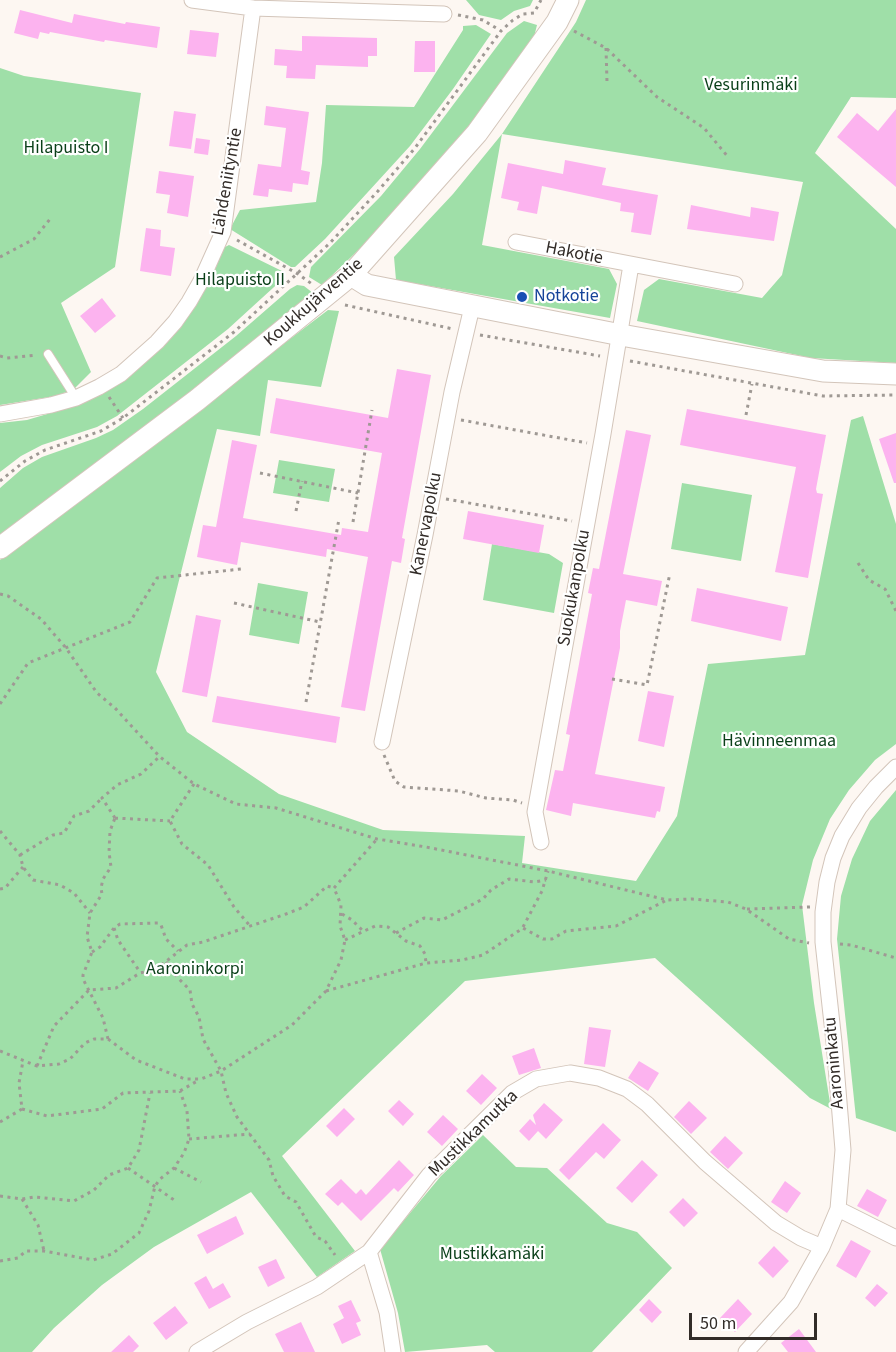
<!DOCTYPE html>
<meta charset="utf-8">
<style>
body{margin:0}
#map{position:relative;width:896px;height:1352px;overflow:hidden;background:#fdf7f2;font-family:"Source Sans 3",sans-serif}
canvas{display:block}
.scale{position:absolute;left:689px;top:1313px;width:128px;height:27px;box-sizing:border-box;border:3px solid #322c28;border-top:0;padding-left:8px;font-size:18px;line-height:21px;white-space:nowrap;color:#322c28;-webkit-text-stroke:4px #fff;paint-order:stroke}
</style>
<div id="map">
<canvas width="896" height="1352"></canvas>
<div class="scale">50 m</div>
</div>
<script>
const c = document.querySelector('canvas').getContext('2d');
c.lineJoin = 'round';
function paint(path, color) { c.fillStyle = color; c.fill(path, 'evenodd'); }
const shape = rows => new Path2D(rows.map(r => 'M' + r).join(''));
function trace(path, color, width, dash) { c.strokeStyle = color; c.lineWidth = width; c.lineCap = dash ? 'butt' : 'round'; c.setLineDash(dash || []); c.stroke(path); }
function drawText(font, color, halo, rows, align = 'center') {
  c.font = font + ' "Source Sans 3",sans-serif'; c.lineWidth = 4.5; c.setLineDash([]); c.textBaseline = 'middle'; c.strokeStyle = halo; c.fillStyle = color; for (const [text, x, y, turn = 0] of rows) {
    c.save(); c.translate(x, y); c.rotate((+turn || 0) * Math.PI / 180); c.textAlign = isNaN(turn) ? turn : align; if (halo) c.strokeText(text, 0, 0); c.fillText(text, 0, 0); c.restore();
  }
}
const green = shape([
 [466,0,533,0,530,6,514,11,501,20,479,15],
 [586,0,896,0,896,98,851,97,815,153,896,229,896,363,811,358,637,321,644,290,659,279,762,298,782,275,803,182,502,134,482,245,609,269,617,284,610,318,396,280,394,257,453,194,502,134,576,22],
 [524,21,537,25,534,37,461,138,373,236,322,285,309,277,311,267,381,196,420,149,507,33],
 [476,25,491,34,453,89,410,146,325,239,295,267,291,267,230,229,240,210,316,202,322,163,326,105,414,107,463,30,463,26],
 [0,68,24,76,141,93,115,267,61,303,91,372,74,389,56,396,0,405],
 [229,245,284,272,285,277,228,329,117,416,97,427,42,445,21,456,0,472,0,423,27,420,81,404,132,373,167,343,211,281,223,248],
 [297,285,304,286,313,293,203,382,0,536,0,488,23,468,42,457,96,438,113,430,143,409,236,336,290,289],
 [328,310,339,311,321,387,268,380,260,436,217,429,156,672,187,732,279,794,383,830,525,836,522,863,636,881,677,816,708,664,805,655,851,420,863,416,896,524,896,744,875,760,849,790,830,819,813,860,802,905,814,1003,831,1109,810,1098,655,958,465,981,282,1156,355,1251,317,1277,251,1192,154,1247,102,1285,54,1328,32,1352,0,1352,0,560],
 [279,460,335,469,329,502,273,493],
 [682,483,752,495,741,561,671,549],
 [492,544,549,554,563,563,554,613,483,600],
 [258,583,308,592,299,644,249,635],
 [896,790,896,1132,856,1118,837,939,841,896,852,859,870,821],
 [483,1135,516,1167,547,1168,607,1223,637,1232,672,1268,592,1352,495,1352,487,1345,405,1352,398,1313,380,1249,441,1176]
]);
const building = shape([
 [20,10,72,23,74,14,125,24,126,22,160,27,157,48,105,40,104,42,50,32,49,34,40,32,38,39,14,33],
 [190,30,219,33,216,57,187,54],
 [302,36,377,38,377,56,368,56,368,67,316,65,315,79,286,78,287,66,274,65,275,49,302,51],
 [415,41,435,41,435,72,414,72],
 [266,106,309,112,301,170,310,172,308,185,293,183,292,192,269,189,268,197,253,195,258,164,281,167,286,128,264,125],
 [896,109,896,187,837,137,857,113,878,131],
 [174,111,196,114,191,149,169,146],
 [196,138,210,140,208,155,194,153],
 [565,160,606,168,602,185,658,195,651,235,631,232,634,213,620,211,621,203,542,186,537,214,517,210,519,202,501,198,508,163,563,174],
 [159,171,194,176,188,217,167,213,170,195,156,193],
 [691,205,750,217,751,207,779,212,774,241,687,229],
 [146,228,161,230,160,246,175,248,171,276,140,271],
 [102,298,116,316,95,333,80,316],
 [397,369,431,375,402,538,405,539,401,563,392,561,365,711,341,707,368,557,327,549,326,557,241,542,237,565,197,557,203,525,216,527,232,440,257,445,243,518,341,535,342,528,368,532,382,453,270,433,276,398,388,418],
 [687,409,826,435,816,489,817,493,823,494,808,578,775,572,796,467,680,445],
 [626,430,651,435,623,574,662,581,657,606,626,600,620,631,620,648,595,774,665,787,660,812,657,811,655,818,573,803,571,816,546,810,555,770,563,771,570,735,566,734,592,594,588,593,593,568,599,569],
 [896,433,896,483,894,483,879,439],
 [468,511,544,525,539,553,463,539],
 [697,588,788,607,781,641,691,621],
 [196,615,221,620,207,697,182,692],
 [648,691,674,696,664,747,638,741],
 [217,696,340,717,336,743,212,722],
 [589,1027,611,1030,605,1067,584,1064],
 [534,1048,541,1068,519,1075,512,1056],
 [639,1061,659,1073,648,1091,628,1078],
 [482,1074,497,1088,481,1105,466,1091],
 [399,1100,414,1114,403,1126,388,1111],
 [689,1101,707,1118,691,1134,674,1117],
 [544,1103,563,1120,546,1139,538,1131,529,1141,519,1131,530,1119,536,1125,533,1115],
 [344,1108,355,1119,337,1137,326,1126],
 [443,1115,458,1129,442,1146,427,1132],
 [603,1123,621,1140,604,1159,596,1152,569,1180,559,1170],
 [725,1136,743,1153,728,1169,710,1152],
 [399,1160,414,1175,398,1192,394,1188,361,1221,342,1202,338,1206,325,1194,341,1179,356,1194,361,1189,366,1195],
 [642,1160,658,1175,632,1203,616,1188],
 [785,1181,801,1193,787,1213,771,1202],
 [867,1189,887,1200,878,1217,857,1206],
 [683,1198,698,1213,684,1227,669,1212],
 [236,1216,244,1234,207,1254,197,1235],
 [851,1240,871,1251,856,1278,836,1266],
 [774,1246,789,1261,773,1278,758,1263],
 [276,1259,285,1278,268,1287,258,1267],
 [206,1276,213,1289,223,1283,231,1297,209,1309,194,1283],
 [877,1284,888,1293,875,1307,865,1298],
 [649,1299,662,1312,652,1323,639,1310],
 [738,1299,752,1314,735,1332,720,1318],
 [351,1300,361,1321,356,1323,361,1335,342,1344,333,1324,344,1318,338,1306],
 [175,1306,188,1323,166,1340,153,1323],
 [301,1322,315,1352,284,1352,275,1334],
 [799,1329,816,1352,788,1352,781,1343],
 [129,1335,139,1346,133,1352,111,1352]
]);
const path = shape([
 [458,15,483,20,501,31,513,20,523,14,534,13,541,0],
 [574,31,606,48,657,97,704,128,729,158],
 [606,48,607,82],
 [237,240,298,274,312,284],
 [0,257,34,239,50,219],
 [345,305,453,329],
 [480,335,600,356],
 [0,356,7,358,37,355],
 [630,361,823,396,896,395],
 [109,397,123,418],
 [746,415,752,384],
 [461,420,587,443],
 [260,473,358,493],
 [0,481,25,461,45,450,101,431,123,418,234,332,330,243,378,191,415,148,501,31],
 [446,499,572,521],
 [296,511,302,481],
 [353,522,372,410],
 [858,563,869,580,885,589,896,611],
 [0,594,8,596,41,619,66,648,97,693,115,708,159,756,194,784,236,804,276,808,377,839,426,847,548,871,667,900,692,899,728,902,746,909,789,939,809,943],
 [234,603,320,622],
 [612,679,647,685,670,573],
 [306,702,339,519],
 [0,704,28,663,130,622,157,578,241,569],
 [384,755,395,781,404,787,459,791,486,798,513,800,522,803],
 [194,784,170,821,182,844,208,865,234,907,250,926],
 [115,818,102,798,117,785,141,774,159,757],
 [115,818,170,821],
 [0,831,20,855,23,867,33,880,60,885,74,893,90,913],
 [20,855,53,835,64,833,74,816,89,811,102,798],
 [334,888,377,839],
 [0,889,5,888,23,867],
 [747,909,810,907],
 [342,914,352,920,364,932],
 [523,927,542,891,548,871],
 [114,928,118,940,140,972],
 [396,933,424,918,442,920,483,899,491,890,509,879,535,882,546,880],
 [345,940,375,926,388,927,406,941,420,946,425,954,426,963],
 [840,944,851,945,896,958],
 [92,952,100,947,114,928,120,924,158,923,161,925,166,939,178,951],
 [166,962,178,978,190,990,192,1004,199,1017,203,1039,221,1071,226,1093,237,1117,269,1160,273,1176,285,1196,296,1202,316,1237,325,1241,335,1255],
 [326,991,426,963,462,960,483,955,523,928,543,939,552,939,566,931,616,926,665,901],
 [108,1039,103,1018,83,979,83,975,92,952,87,937,90,913,102,894,101,888,103,879,111,867,109,852,110,831,115,818],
 [0,1051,37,1066,59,1064,70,1059,85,1043,94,1039,108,1039,136,1060,185,1079,201,1079,221,1071,292,1025,326,991,341,960,345,940,340,926,341,905,334,888],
 [37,1066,54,1026,89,990,116,988,140,973,155,970,187,945,203,942,286,914,304,907,327,886,334,888],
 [22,1109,47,1116,102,1109,123,1093,180,1091,199,1080],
 [0,1122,22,1109,19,1083,23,1061],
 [189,1139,250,1134],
 [128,1168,177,1202],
 [174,1168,201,1182],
 [0,1196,22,1199,34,1197,74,1201,94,1190,109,1175,128,1168,139,1150,150,1093],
 [22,1199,38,1225,44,1251],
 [0,1261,18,1258,26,1251,44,1251,93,1260,112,1254,139,1233,149,1211,155,1186,160,1179,174,1168,184,1153,189,1139,187,1111,180,1091]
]);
const lane = shape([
 [48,354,76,398]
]);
const street = shape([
 [192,0,253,8,444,14],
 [516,242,735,284],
 [0,414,51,405,76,398,99,387,121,374,157,342,175,322,189,302,201,281,223,232,253,8],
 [382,742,425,535,452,392,472,307],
 [541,842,535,812,603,434,631,265],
 [838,1209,896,1238],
 [369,1252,387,1312,393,1352],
 [197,1352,247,1322,317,1287,369,1252,429,1175,512,1093,536,1079,570,1073,599,1078,627,1089,647,1104,705,1162,776,1223,801,1238,822,1247],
 [746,1352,791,1302,822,1247,838,1209,843,1150,834,1042,823,942,823,912,827,882,833,858,842,836,859,808,876,787,896,767]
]);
const secondary = shape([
 [351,275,367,285,621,335,823,371,896,374],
 [0,548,197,400,351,275,477,133,557,22,568,0]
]);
const markers = [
 [522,297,6,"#1a4fb4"]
];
const parkNames = [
 ["Vesurinmäki",751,86],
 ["Hilapuisto I",66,149],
 ["Hilapuisto II",240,281],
 ["Hävinneenmaa",779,742],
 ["Aaroninkorpi",195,970],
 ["Mustikkamäki",492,1255]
];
const streetNames = [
 ["Lähdeniityntie",228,182,-80],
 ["Hakotie",574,254,11],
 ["Koukkujärventie",314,303,-41],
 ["Kanervapolku",427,524,-79],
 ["Suokukanpolku",575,588,-80],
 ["Aaroninkatu",835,1063,-95],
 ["Mustikkamutka",474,1134,-44]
];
const transitNames = [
 ["Notkotie",534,297]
];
paint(green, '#9fdfa8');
paint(building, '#fcb3ef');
trace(lane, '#d3c5ba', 10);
trace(street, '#d3c5ba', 17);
trace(secondary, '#d3c5ba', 23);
trace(path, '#9f9994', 3, [3, 4.5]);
trace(lane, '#fff', 8);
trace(street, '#fff', 15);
trace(secondary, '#fff', 21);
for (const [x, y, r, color] of markers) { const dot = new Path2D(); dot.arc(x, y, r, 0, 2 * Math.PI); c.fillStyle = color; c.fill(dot); trace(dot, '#fff', 2); }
drawText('18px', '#093f18', '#fff', parkNames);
drawText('18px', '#322c28', '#fff', streetNames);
drawText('18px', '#164399', '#fff', transitNames, 'left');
</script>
